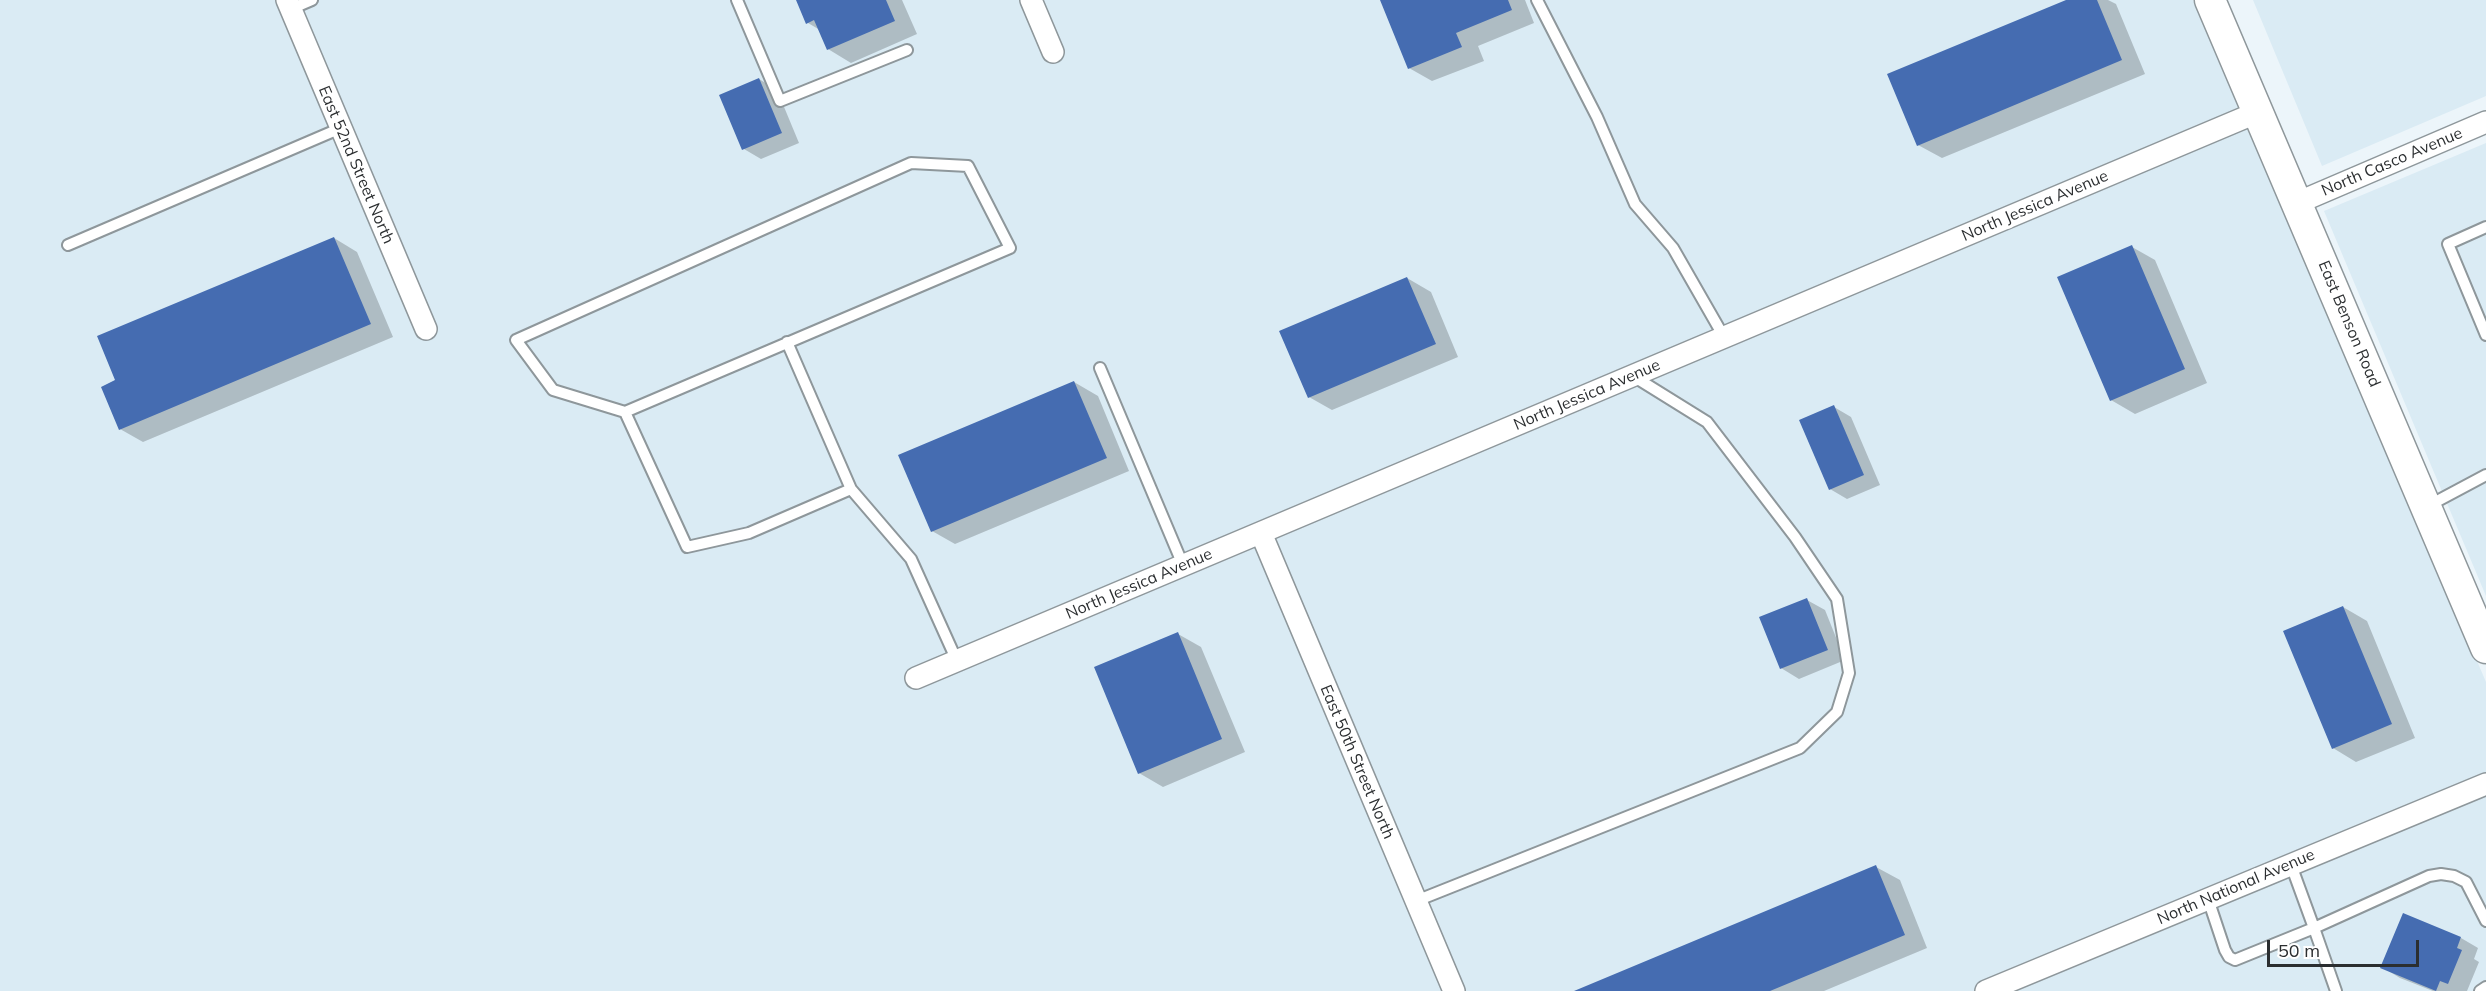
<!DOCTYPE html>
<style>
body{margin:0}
#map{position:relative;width:2486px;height:991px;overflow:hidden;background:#ecf5fa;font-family:Mulish,sans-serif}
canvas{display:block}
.scale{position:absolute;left:2267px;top:940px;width:152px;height:27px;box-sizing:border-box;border:3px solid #2b2e30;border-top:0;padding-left:8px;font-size:18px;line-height:21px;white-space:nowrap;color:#2b2e30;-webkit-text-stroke:4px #fff;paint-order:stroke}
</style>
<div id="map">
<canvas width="2486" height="991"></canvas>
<div class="scale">50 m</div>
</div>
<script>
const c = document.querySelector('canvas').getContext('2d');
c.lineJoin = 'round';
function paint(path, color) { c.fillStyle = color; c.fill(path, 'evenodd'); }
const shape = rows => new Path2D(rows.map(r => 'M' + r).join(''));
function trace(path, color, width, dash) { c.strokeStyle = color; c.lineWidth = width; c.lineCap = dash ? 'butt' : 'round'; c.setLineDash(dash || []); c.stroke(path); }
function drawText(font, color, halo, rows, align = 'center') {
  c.font = font + ' Mulish,sans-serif'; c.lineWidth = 6; c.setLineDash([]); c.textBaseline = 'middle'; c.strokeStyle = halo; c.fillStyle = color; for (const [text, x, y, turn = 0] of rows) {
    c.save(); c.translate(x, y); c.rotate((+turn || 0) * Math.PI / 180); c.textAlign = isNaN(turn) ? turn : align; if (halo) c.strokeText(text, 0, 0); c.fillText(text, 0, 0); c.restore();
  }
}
const built = shape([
 [0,0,2193,0,2486,682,2486,991,0,991],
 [2253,0,2486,0,2486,96,2322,166],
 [2486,143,2486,596,2324,211]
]);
const shadow = shape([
 [798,0,902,0,917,34,851,63,828,49,820,30,808,23],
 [1382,0,1525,0,1534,23,1478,46,1484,61,1432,81,1409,68],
 [2070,0,2108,0,2116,4,2145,74,1942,158,1918,145],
 [759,79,777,90,799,143,761,159,744,149],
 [334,238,357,252,393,337,143,442,120,429,117,381],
 [2132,247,2155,260,2207,383,2135,414,2111,400],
 [1407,278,1431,292,1458,357,1332,410,1309,397],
 [1074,382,1098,396,1129,471,955,544,932,531],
 [1834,407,1851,417,1880,485,1847,499,1830,489],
 [1807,600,1825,610,1845,660,1799,679,1781,668,1761,618],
 [2343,607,2367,621,2415,738,2356,762,2333,748],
 [1178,634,1201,647,1245,752,1163,787,1139,773],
 [1876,867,1900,880,1927,948,1824,991,1578,991],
 [2461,938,2478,948,2474,959,2479,962,2467,991,2433,991,2400,978,2382,967]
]);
const building = shape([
 [796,0,886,0,895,21,827,50,814,20,806,24],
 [1380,0,1508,0,1512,10,1456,33,1462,47,1408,69],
 [2066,0,2097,0,2122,60,1917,146,1887,74],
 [759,78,782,133,742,150,719,95],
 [334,237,371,324,119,430,101,387,115,380,97,336],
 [2132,245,2185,369,2110,401,2057,277],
 [1407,277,1436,344,1308,398,1279,331],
 [1074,381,1107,458,931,532,898,455],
 [1834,405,1864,475,1829,490,1799,420],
 [1807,598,1828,650,1780,669,1759,617],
 [2343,606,2392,724,2332,749,2283,631],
 [1178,632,1222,739,1138,774,1094,667],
 [1876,865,1905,935,1770,991,1574,991],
 [2403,913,2461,937,2457,948,2462,950,2448,984,2440,981,2436,991,2380,968]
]);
const lane = shape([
 [737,0,780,101,907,50],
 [1537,0,1597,117,1635,204,1673,248,1724,337],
 [291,9,312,0],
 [2486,227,2448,244,2486,335],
 [68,245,341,128],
 [787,342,851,489],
 [1100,368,1183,565],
 [625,412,553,390,516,340,911,163,968,166,1010,248,625,412,687,547,749,533,851,489,911,559,957,661],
 [2426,507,2486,475],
 [2208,899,2225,950,2229,957,2235,960,2314,928,2291,865],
 [1416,901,1800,748,1837,712,1849,673,1837,599,1795,537,1707,422,1633,376],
 [2336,991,2314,928,2429,876,2441,874,2454,876,2466,882,2486,921],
 [2480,991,2486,987]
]);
const street = shape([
 [287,0,426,329],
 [1031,0,1053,52],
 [2297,203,2486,122],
 [1261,533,1454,991],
 [916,678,2258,112],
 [1986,991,2486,784]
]);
const secondary = shape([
 [2210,0,2486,648]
]);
const streetNames = [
 ["North Casco Avenue",2392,162,-23],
 ["East 52nd Street North",356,165,67],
 ["North Jessica Avenue",2035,206,-23],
 ["East Benson Road",2349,324,67],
 ["North Jessica Avenue",1587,395,-23],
 ["North Jessica Avenue",1139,584,-23],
 ["East 50th Street North",1357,762,67],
 ["North National Avenue",2236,887,-23]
];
paint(built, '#daebf4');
paint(shadow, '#0003');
paint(building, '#456cb1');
trace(lane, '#8e979b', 14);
trace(street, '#8e979b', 24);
trace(secondary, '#8e979b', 33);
trace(lane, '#fff', 10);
trace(street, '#fff', 21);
trace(secondary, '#fff', 30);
drawText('16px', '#2b2e30', '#fff', streetNames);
</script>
